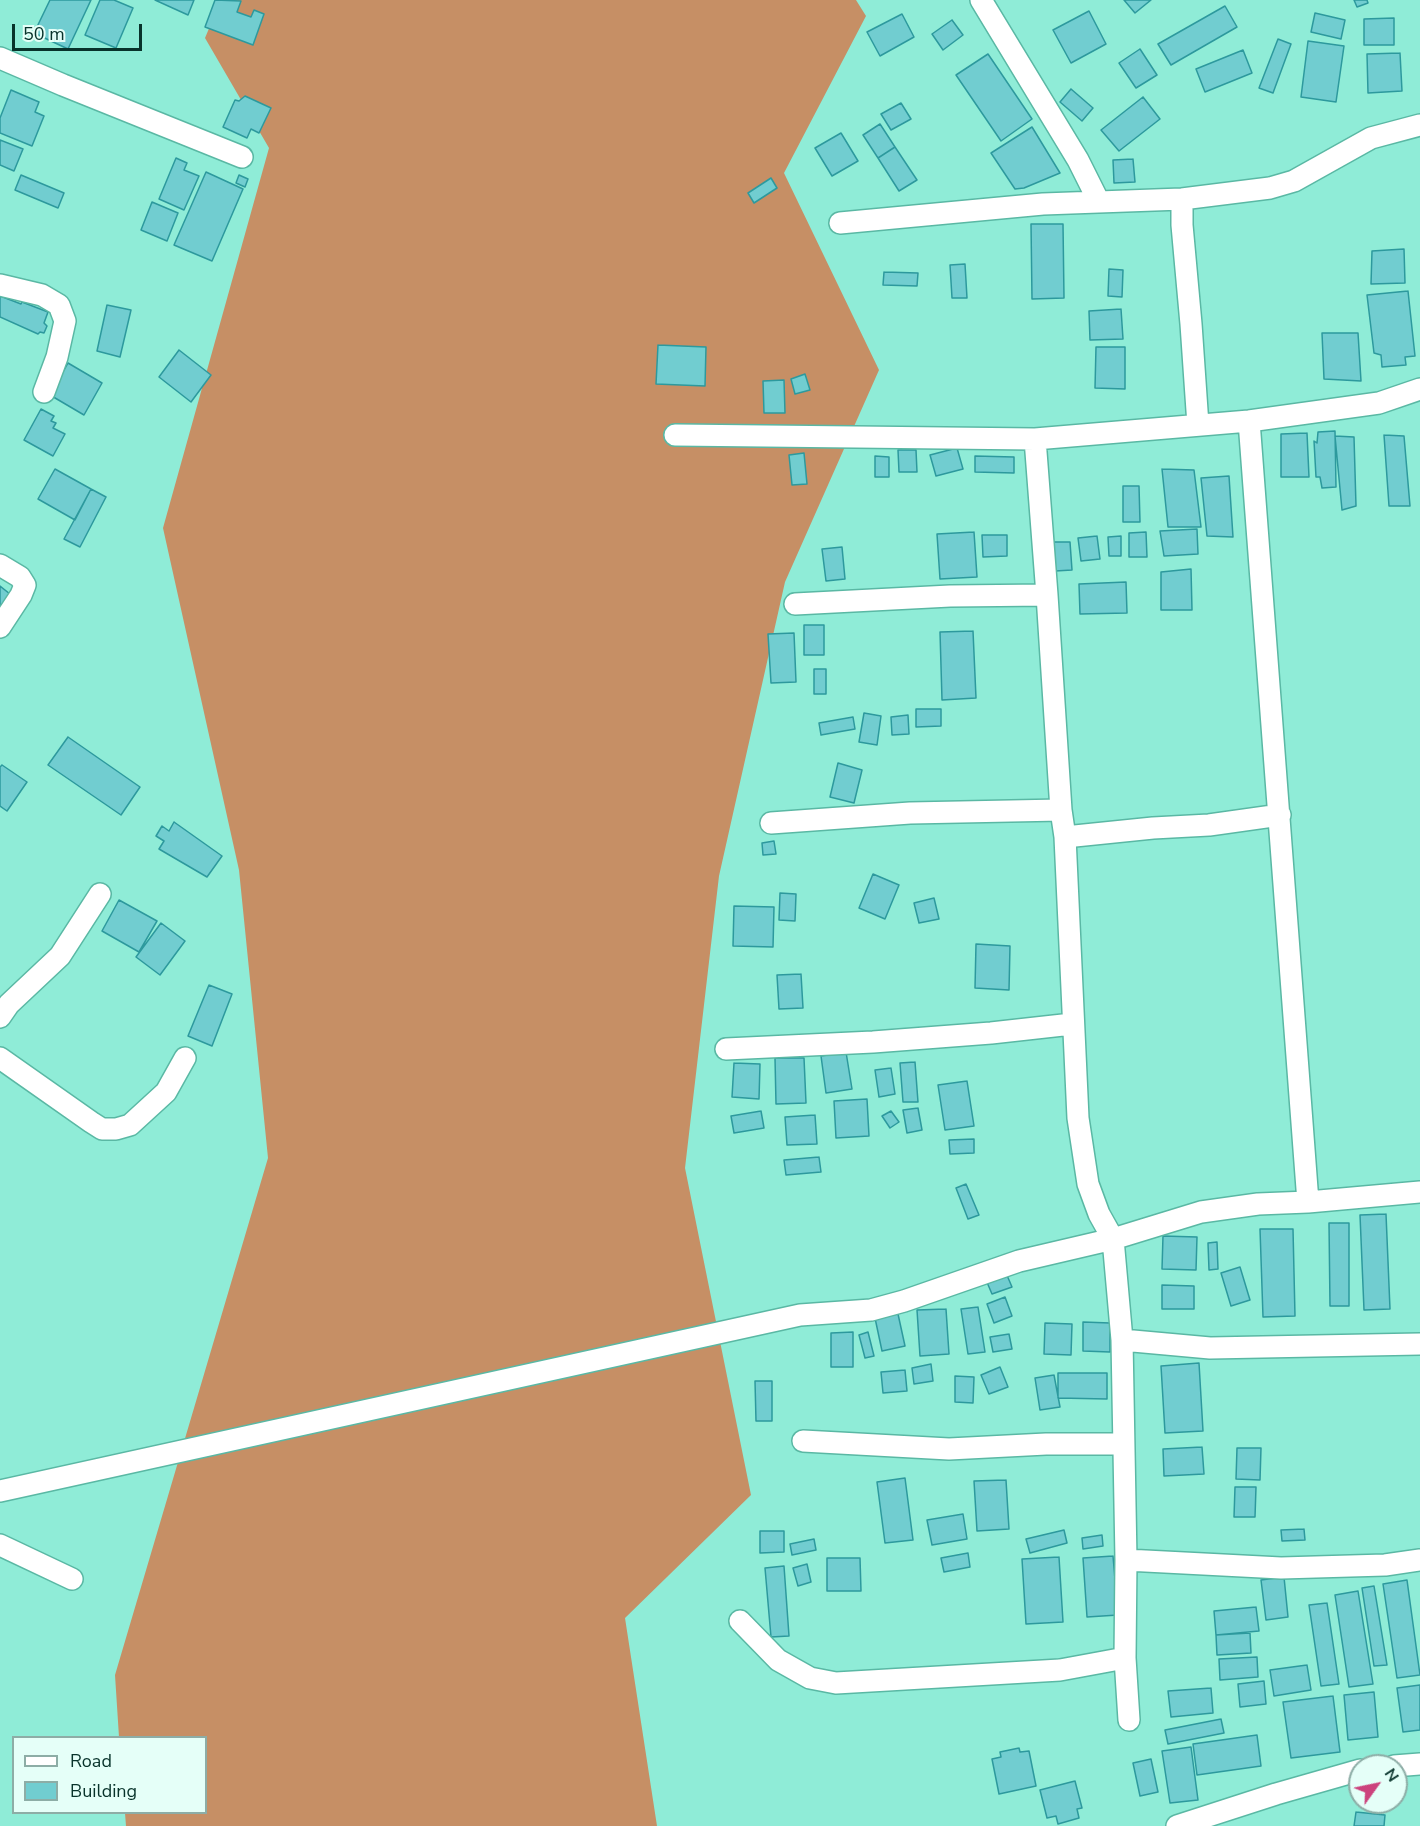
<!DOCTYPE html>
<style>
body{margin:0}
#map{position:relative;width:1420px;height:1826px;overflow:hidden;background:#8fecd7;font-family:"Nunito Sans",sans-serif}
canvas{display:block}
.legend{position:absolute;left:12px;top:1736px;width:195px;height:78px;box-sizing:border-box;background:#e5fff8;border:2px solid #8dada6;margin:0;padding:8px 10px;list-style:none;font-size:18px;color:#08332b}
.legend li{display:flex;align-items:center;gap:12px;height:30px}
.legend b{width:30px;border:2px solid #8dada6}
.north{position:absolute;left:1348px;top:1754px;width:60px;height:60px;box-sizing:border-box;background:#e5fff8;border:2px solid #8dada6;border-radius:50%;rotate:57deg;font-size:16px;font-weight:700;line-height:24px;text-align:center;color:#08332b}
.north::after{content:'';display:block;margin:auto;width:21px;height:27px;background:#cc437d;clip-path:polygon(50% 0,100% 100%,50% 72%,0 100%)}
.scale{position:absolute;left:12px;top:24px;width:130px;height:27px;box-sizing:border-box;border:3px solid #08332b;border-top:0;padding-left:8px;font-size:18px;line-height:21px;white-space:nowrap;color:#08332b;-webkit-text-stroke:4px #e5fff8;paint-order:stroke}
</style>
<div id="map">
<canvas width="1420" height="1826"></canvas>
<ul class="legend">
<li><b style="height:8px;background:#fff"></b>Road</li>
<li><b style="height:16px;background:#71cdd0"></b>Building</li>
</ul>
<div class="north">N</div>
<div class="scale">50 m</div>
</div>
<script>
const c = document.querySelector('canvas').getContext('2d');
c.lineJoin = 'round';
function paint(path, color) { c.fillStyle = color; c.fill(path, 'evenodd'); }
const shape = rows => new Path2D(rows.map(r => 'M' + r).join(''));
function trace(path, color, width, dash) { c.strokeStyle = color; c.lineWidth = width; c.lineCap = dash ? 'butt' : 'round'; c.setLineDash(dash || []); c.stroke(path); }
const forest = shape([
 [221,0,856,0,866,16,784,173,879,370,785,582,719,876,685,1168,751,1495,625,1618,657,1826,126,1826,125,1813,206,1812,206,1738,119,1737,115,1675,268,1158,239,870,163,528,269,148,205,38]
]);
const building = shape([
 [50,0,91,0,68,49,34,33,50,0],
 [100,0,114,0,133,8,116,48,85,35,100,0],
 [155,0,194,0,188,15,155,0],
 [215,0,241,1,237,12,251,17,254,10,264,14,253,45,205,27,215,0],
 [1124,0,1151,0,1135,13,1124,0],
 [1354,0,1367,0,1368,3,1357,7,1354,0],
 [1225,6,1237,27,1171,65,1158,44,1225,6],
 [1089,11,1106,44,1071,63,1053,30,1089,11],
 [1315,13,1345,20,1341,39,1311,32,1315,13],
 [902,14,914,37,880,56,867,32,902,14],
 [1394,18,1394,45,1364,45,1364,19,1394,18],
 [952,20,963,35,943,50,932,34,952,20],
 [1278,39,1291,44,1273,93,1259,88,1278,39],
 [1308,41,1344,46,1336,102,1301,97,1308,41],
 [1140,49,1157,75,1136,88,1119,63,1140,49],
 [1243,50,1252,73,1205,92,1196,69,1243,50],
 [1400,53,1402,91,1368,93,1367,54,1400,53],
 [988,54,1032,119,1001,141,956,75,988,54],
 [1071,89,1093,108,1082,121,1060,102,1071,89],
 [11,90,39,102,35,112,44,116,32,146,0,133,0,118,11,90],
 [245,96,271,108,259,133,251,129,247,138,223,127,235,100,239,101,245,96],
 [1143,97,1160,119,1119,151,1101,130,1143,97],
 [901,103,911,119,891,130,881,114,901,103],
 [880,124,895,147,878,158,863,135,880,124],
 [1032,127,1060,173,1024,188,1015,189,991,153,1032,127],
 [841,133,858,161,832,176,815,148,841,133],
 [0,140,23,149,14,171,0,165,0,140],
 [895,147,917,180,899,191,878,158,895,147],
 [176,158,187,163,184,170,199,176,184,210,159,199,176,158],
 [1133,159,1135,182,1114,183,1113,160,1133,159],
 [206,172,243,189,212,261,174,245,206,172],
 [21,175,64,193,58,208,15,190,21,175],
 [239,175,248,179,245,187,236,183,239,175],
 [771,178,777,188,754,203,748,193,771,178],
 [152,202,178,213,167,241,141,230,152,202],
 [1031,224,1063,224,1064,298,1032,299,1031,224],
 [1404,249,1405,283,1371,284,1372,251,1404,249],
 [965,264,967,298,952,298,950,265,965,264],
 [1109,269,1123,270,1122,297,1108,296,1109,269],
 [884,272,918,273,917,286,883,285,884,272],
 [1408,291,1415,356,1405,357,1406,365,1382,367,1381,355,1374,353,1367,295,1408,291],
 [0,296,21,304,22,302,48,312,44,323,47,326,44,333,40,332,38,334,0,317,0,296],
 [107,305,131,310,120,357,97,351,107,305],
 [1121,309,1123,339,1090,340,1089,311,1121,309],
 [1322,333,1358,333,1361,381,1324,379,1322,333],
 [658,345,706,347,705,386,656,384,658,345],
 [1096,347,1125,347,1125,389,1095,388,1096,347],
 [179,350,211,375,191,402,159,377,179,350],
 [68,363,102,383,84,415,50,395,68,363],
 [805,374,810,390,795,394,791,379,805,374],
 [784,380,785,413,764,413,763,381,784,380],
 [41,409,54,416,51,421,56,423,53,428,65,434,53,456,24,440,41,409],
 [1335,431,1336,487,1322,488,1320,477,1316,477,1314,441,1317,443,1318,432,1335,431],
 [1307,433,1309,477,1281,477,1281,434,1307,433],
 [1384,435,1404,436,1410,506,1389,506,1384,435],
 [1335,436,1354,437,1356,506,1342,510,1335,436],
 [957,448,963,469,936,476,930,455,957,448],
 [898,450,916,450,917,472,899,472,898,450],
 [804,453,807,484,792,485,789,455,804,453],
 [875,456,889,457,889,477,875,477,875,456],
 [975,456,1014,457,1014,473,975,472,975,456],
 [55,469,91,489,75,520,38,499,55,469],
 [1162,469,1194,470,1201,527,1168,527,1162,469],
 [1229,476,1233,537,1207,536,1201,478,1229,476],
 [1123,486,1139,486,1140,522,1123,522,1123,486],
 [91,489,106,497,80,547,64,539,91,489],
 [1197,529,1198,554,1164,556,1160,531,1197,529],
 [974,532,977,577,940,579,937,534,974,532],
 [1146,532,1147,557,1129,557,1129,533,1146,532],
 [982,535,1007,535,1007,556,983,557,982,535],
 [1097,536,1100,559,1081,561,1078,538,1097,536],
 [1121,536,1121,556,1109,556,1108,537,1121,536],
 [1054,542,1070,542,1072,570,1055,571,1054,542],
 [842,547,845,579,826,581,822,549,842,547],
 [1191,569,1192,610,1161,610,1161,572,1191,569],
 [1126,582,1127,613,1080,614,1079,584,1126,582],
 [0,586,10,594,0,610,0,586],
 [804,625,824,625,824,655,804,655,804,625],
 [973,631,976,698,942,700,940,632,973,631],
 [794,633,796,682,771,683,768,634,794,633],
 [814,669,826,669,826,694,814,694,814,669],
 [916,709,941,709,941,726,916,727,916,709],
 [864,713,881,716,877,745,859,742,864,713],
 [908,715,909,734,892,735,891,717,908,715],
 [853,717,855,729,821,735,819,723,853,717],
 [68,737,140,787,121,815,48,765,68,737],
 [838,763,862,770,854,803,830,797,838,763],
 [2,765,27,782,7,811,0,806,0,767,2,765],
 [174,822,222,856,207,877,159,849,164,841,156,836,162,826,169,831,174,822],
 [774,841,776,854,763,855,762,843,774,841],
 [873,874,899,885,885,919,859,908,873,874],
 [780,893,796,894,795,921,779,920,780,893],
 [934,898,939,919,919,923,914,903,934,898],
 [119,900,157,921,139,952,102,931,119,900],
 [734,906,774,907,773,947,733,946,734,906],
 [161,923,185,941,160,975,136,957,161,923],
 [976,944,1010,946,1009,990,975,988,976,944],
 [801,974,803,1008,779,1009,777,975,801,974],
 [209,985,232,994,212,1046,188,1036,209,985],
 [846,1052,852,1089,826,1093,821,1056,846,1052],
 [775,1058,804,1058,806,1103,776,1104,775,1058],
 [915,1062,918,1102,903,1102,900,1063,915,1062],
 [734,1063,760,1064,759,1099,732,1097,734,1063],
 [891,1068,895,1094,879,1097,875,1070,891,1068],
 [967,1081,974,1126,945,1130,938,1085,967,1081],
 [867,1099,869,1136,836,1138,834,1101,867,1099],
 [918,1108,922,1130,907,1133,903,1110,918,1108],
 [761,1111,764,1128,734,1133,731,1116,761,1111],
 [891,1111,899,1122,890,1128,882,1116,891,1111],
 [815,1115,817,1144,787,1145,785,1117,815,1115],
 [974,1139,974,1153,950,1154,949,1140,974,1139],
 [819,1157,821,1172,786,1175,784,1160,819,1157],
 [966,1184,979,1215,968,1219,956,1188,966,1184],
 [1386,1214,1390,1309,1364,1310,1360,1215,1386,1214],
 [1329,1223,1349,1223,1349,1306,1330,1306,1329,1223],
 [1260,1229,1293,1229,1295,1316,1263,1317,1260,1229],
 [1163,1236,1197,1237,1196,1270,1162,1269,1163,1236],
 [1217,1242,1218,1269,1209,1270,1208,1243,1217,1242],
 [1240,1267,1250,1300,1231,1306,1221,1273,1240,1267],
 [1006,1273,1012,1287,992,1294,986,1280,1006,1273],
 [1162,1285,1194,1286,1194,1309,1162,1309,1162,1285],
 [1005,1297,1012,1316,994,1323,987,1304,1005,1297],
 [978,1307,985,1352,968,1354,961,1309,978,1307],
 [946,1309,949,1354,920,1356,917,1310,946,1309],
 [898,1314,905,1346,882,1351,875,1318,898,1314],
 [1083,1322,1110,1323,1110,1352,1083,1351,1083,1322],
 [1045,1323,1072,1324,1071,1355,1044,1354,1045,1323],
 [853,1332,853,1367,831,1367,831,1333,853,1332],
 [868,1332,874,1356,865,1358,859,1335,868,1332],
 [1009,1334,1012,1349,993,1352,990,1337,1009,1334],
 [1199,1363,1203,1431,1165,1433,1161,1366,1199,1363],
 [931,1364,933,1381,914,1384,912,1368,931,1364],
 [1000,1367,1008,1387,989,1394,981,1375,1000,1367],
 [905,1370,907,1391,883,1393,881,1372,905,1370],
 [1058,1373,1107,1373,1107,1399,1058,1398,1058,1373],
 [1054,1375,1060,1407,1040,1410,1035,1378,1054,1375],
 [955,1376,974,1377,973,1403,955,1402,955,1376],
 [755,1381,772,1381,772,1421,756,1421,755,1381],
 [1202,1447,1204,1474,1164,1476,1163,1449,1202,1447],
 [1237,1448,1261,1448,1260,1480,1236,1479,1237,1448],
 [905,1478,913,1540,885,1543,877,1482,905,1478],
 [1006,1480,1009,1529,977,1531,974,1481,1006,1480],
 [1235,1487,1256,1487,1255,1517,1234,1517,1235,1487],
 [963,1514,967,1539,932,1545,927,1520,963,1514],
 [1304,1529,1305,1540,1282,1541,1281,1530,1304,1529],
 [1064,1530,1067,1543,1030,1553,1026,1539,1064,1530],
 [760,1531,784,1531,784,1552,760,1553,760,1531],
 [1102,1535,1103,1546,1083,1549,1082,1538,1102,1535],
 [814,1539,816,1550,792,1555,790,1544,814,1539],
 [968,1553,970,1567,944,1572,941,1558,968,1553],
 [1113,1556,1118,1615,1087,1617,1083,1558,1113,1556],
 [1059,1557,1063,1622,1026,1624,1022,1559,1059,1557],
 [827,1558,860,1558,861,1591,827,1591,827,1558],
 [807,1564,811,1582,798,1586,793,1568,807,1564],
 [784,1566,789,1636,771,1637,765,1568,784,1566],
 [1284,1577,1288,1617,1266,1620,1261,1580,1284,1577],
 [1407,1580,1420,1675,1397,1678,1383,1584,1407,1580],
 [1374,1586,1387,1665,1374,1666,1362,1588,1374,1586],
 [1358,1591,1373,1684,1349,1687,1335,1595,1358,1591],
 [1327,1603,1339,1684,1321,1686,1309,1605,1327,1603],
 [1256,1607,1259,1631,1216,1635,1214,1611,1256,1607],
 [1250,1633,1251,1653,1217,1655,1216,1635,1250,1633],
 [1257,1657,1258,1677,1220,1680,1219,1659,1257,1657],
 [1307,1665,1311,1690,1274,1696,1270,1670,1307,1665],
 [1264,1681,1266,1704,1240,1707,1238,1684,1264,1681],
 [1420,1685,1420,1730,1403,1732,1397,1688,1420,1685],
 [1211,1688,1213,1713,1171,1717,1168,1691,1211,1688],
 [1374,1692,1378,1737,1348,1740,1344,1695,1374,1692],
 [1333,1696,1340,1752,1291,1758,1283,1702,1333,1696],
 [1221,1719,1224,1733,1168,1744,1165,1730,1221,1719],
 [1257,1735,1261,1766,1197,1775,1193,1744,1257,1735],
 [1191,1747,1198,1800,1170,1803,1162,1751,1191,1747],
 [1019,1748,1020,1752,1029,1751,1036,1786,999,1794,992,1759,1001,1757,1000,1752,1019,1748],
 [1151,1759,1158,1792,1140,1796,1133,1763,1151,1759],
 [1075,1781,1082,1808,1077,1809,1079,1818,1058,1824,1056,1816,1047,1818,1040,1790,1075,1781],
 [1356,1812,1385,1815,1384,1826,1354,1826,1356,1812]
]);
const minor = shape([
 [981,0,1078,160,1099,202],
 [0,58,63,85,242,157],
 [1182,199,1182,225,1191,324,1198,425],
 [840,223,1043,204,1182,199,1270,188,1294,181,1371,138,1420,125],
 [0,285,42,295,59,305,65,321,57,357,44,392],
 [1249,421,1308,1202],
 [675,435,1035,439,1249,421,1379,403,1420,389],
 [1035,439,1047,595,1061,810,1065,837,1078,1118,1088,1184,1099,1214,1113,1239,1122,1340,1126,1560,1125,1658,1129,1720],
 [0,565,20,577,25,585,21,595,0,627],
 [795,604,950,596,1047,595],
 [771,823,910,813,1061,810],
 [1065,837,1153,828,1209,825,1280,815],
 [0,1017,9,1004,60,956,100,894],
 [726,1049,873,1042,991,1033,1072,1024],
 [0,1058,91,1122,102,1129,116,1129,130,1125,166,1092,185,1058],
 [1122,1340,1210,1348,1420,1344],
 [803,1441,949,1449,1046,1444,1123,1444],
 [0,1491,800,1315,871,1310,904,1301,1019,1261,1113,1239,1201,1212,1258,1204,1308,1202,1420,1192],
 [0,1545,72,1579],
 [1126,1560,1281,1568,1385,1565,1420,1560],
 [740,1621,778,1660,810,1678,836,1683,1060,1670,1125,1658],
 [1394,1766,1420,1764],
 [1177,1826,1276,1794,1360,1770]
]);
paint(forest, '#c68f65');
paint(building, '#71cdd0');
trace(building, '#2d999d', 1.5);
trace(minor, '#5ab8a4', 24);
trace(minor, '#fff', 21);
</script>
